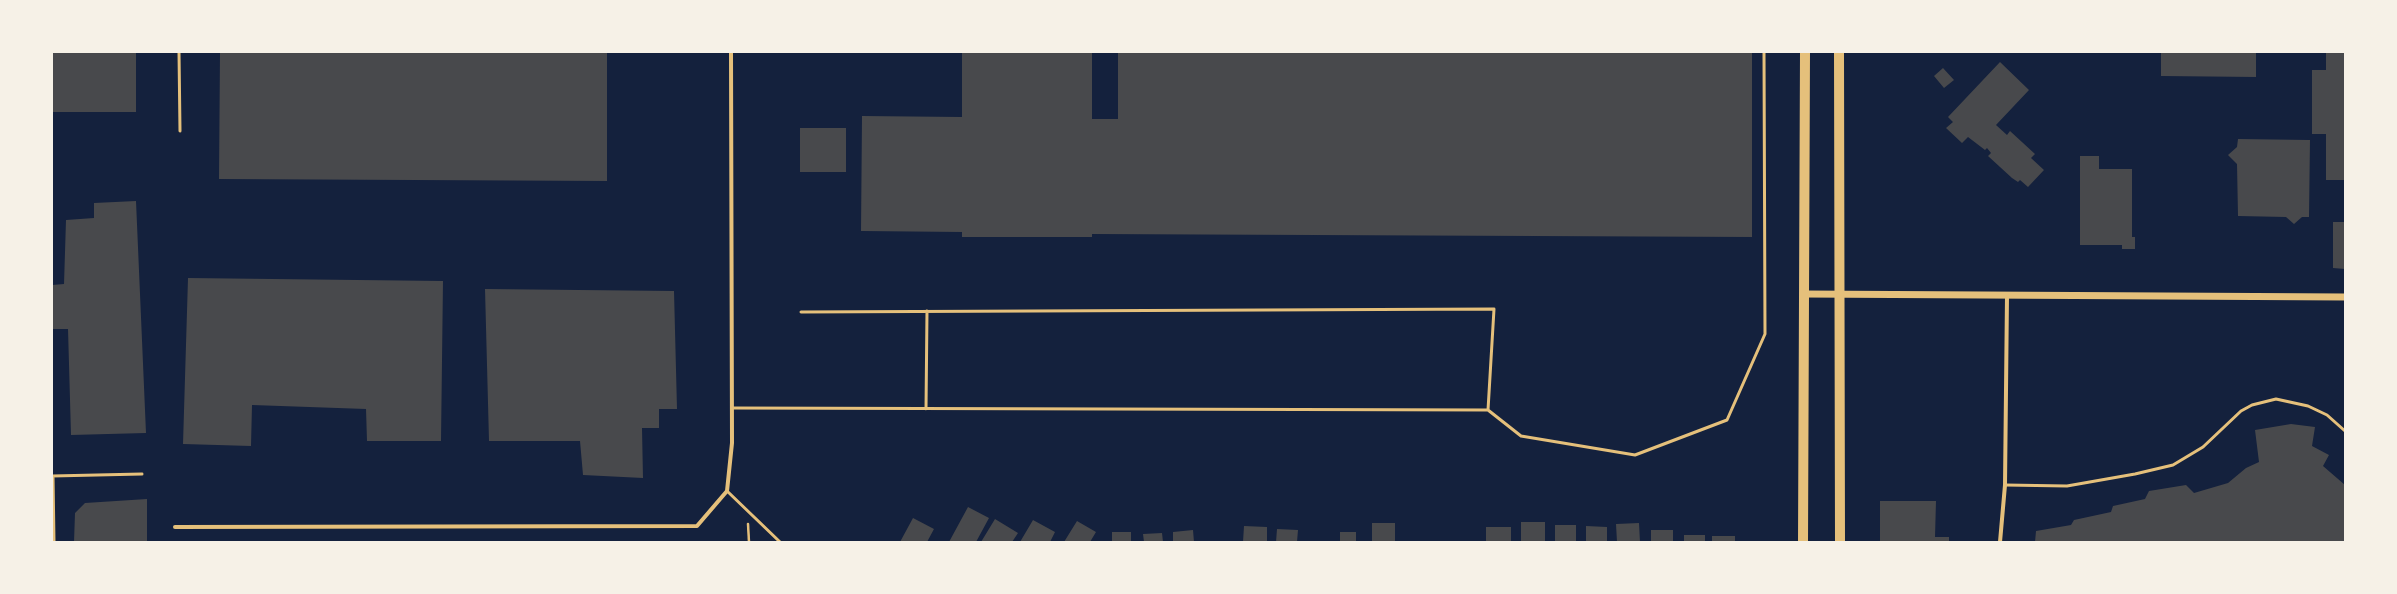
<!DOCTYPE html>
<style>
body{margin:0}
#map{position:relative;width:2397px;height:594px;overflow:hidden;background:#14213d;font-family:Rubik,sans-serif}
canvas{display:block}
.frame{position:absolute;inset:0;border:53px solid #f6f1e7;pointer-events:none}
</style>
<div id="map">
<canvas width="2397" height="594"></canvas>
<div class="frame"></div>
</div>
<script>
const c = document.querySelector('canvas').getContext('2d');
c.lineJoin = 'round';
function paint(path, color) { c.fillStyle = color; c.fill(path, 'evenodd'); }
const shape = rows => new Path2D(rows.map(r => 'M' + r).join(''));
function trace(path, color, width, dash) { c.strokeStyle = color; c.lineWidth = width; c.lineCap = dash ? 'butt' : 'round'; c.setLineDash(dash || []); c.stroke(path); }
const building = shape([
 [52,52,136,52,136,112,52,112],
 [220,52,607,52,607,181,219,179],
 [962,52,1092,52,1092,119,1118,119,1118,52,1752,52,1752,237,1092,234,1092,237,962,237,962,232,861,231,862,116,962,117],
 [2161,52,2256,52,2256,77,2161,76],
 [2326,52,2345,52,2345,180,2326,180,2326,134,2312,134,2312,70,2326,70],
 [2000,62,2029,90,1996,125,2007,135,2010,131,2035,154,2031,158,2044,170,2028,187,2020,180,2018,182,2012,178,1988,156,1991,153,1987,148,1985,150,1968,137,1962,143,1946,128,1953,122,1948,117],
 [1943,68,1954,80,1944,88,1934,76],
 [800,128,846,128,846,172,800,172],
 [2238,139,2310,140,2309,217,2302,217,2294,224,2286,217,2238,216,2237,164,2228,155,2237,147],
 [2080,156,2099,156,2099,169,2132,169,2132,237,2135,237,2135,249,2122,249,2122,245,2080,245],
 [136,201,146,433,71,435,68,329,52,329,52,285,64,284,66,220,94,218,94,203],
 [2333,222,2345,222,2345,269,2333,268],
 [188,278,443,281,441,441,367,441,366,409,252,405,251,446,183,444],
 [485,289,674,291,677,409,659,409,659,428,642,428,643,478,583,475,580,441,489,441],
 [2291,424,2315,427,2312,446,2329,455,2323,466,2345,485,2345,542,2035,542,2036,531,2071,525,2074,520,2111,512,2113,506,2145,499,2149,491,2186,485,2194,493,2228,483,2246,468,2259,462,2255,430],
 [147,499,147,542,74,542,75,513,85,503],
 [1880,501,1936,501,1935,537,1949,537,1949,542,1880,542],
 [968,507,989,518,976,542,949,542],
 [913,518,934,529,927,542,900,542],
 [995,519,1018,533,1012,542,981,542],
 [1033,520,1055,532,1050,542,1020,542],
 [1077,521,1096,532,1090,542,1064,542],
 [1521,522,1545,522,1545,542,1521,542],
 [1372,523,1395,523,1395,542,1372,542],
 [1639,523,1640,542,1617,542,1616,524],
 [1555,525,1576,525,1576,542,1555,542],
 [1244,526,1267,527,1267,542,1243,542],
 [1586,526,1607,527,1607,542,1586,542],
 [1486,527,1511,527,1511,542,1486,542],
 [1277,529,1298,530,1297,542,1276,542],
 [1193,530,1194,542,1173,542,1173,532],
 [1651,530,1673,530,1673,542,1651,542],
 [1112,532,1131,532,1131,542,1112,542],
 [1340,532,1356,532,1356,542,1340,542],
 [1162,533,1163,542,1144,542,1143,534],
 [1684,535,1705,535,1705,542,1684,542],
 [1712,536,1735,536,1735,542,1712,542]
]);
const path = shape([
 [748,524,749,542]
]);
const service = shape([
 [179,52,180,131],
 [801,312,1494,309,1488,410],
 [732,408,1488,410,1521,436,1635,455,1727,420,1765,334,1764,52],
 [926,409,927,311],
 [52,476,142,474],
 [53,476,54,542],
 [2005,485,2067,486,2135,474,2173,465,2203,447,2241,411,2252,405,2276,399,2308,406,2327,415,2345,431],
 [727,491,780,542]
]);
const minor = shape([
 [175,527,697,526,727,491,732,443,731,52],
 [2000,542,2005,485,2007,296]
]);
const tertiary = shape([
 [1803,294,2345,297]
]);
const primary = shape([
 [1839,52,1840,542],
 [1803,542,1805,52]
]);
paint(building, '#48494c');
trace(path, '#e5c07b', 2.5);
trace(service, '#e5c07b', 3);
trace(minor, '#e5c07b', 4);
trace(tertiary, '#e5c07b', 7);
trace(primary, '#e5c07b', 10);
</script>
